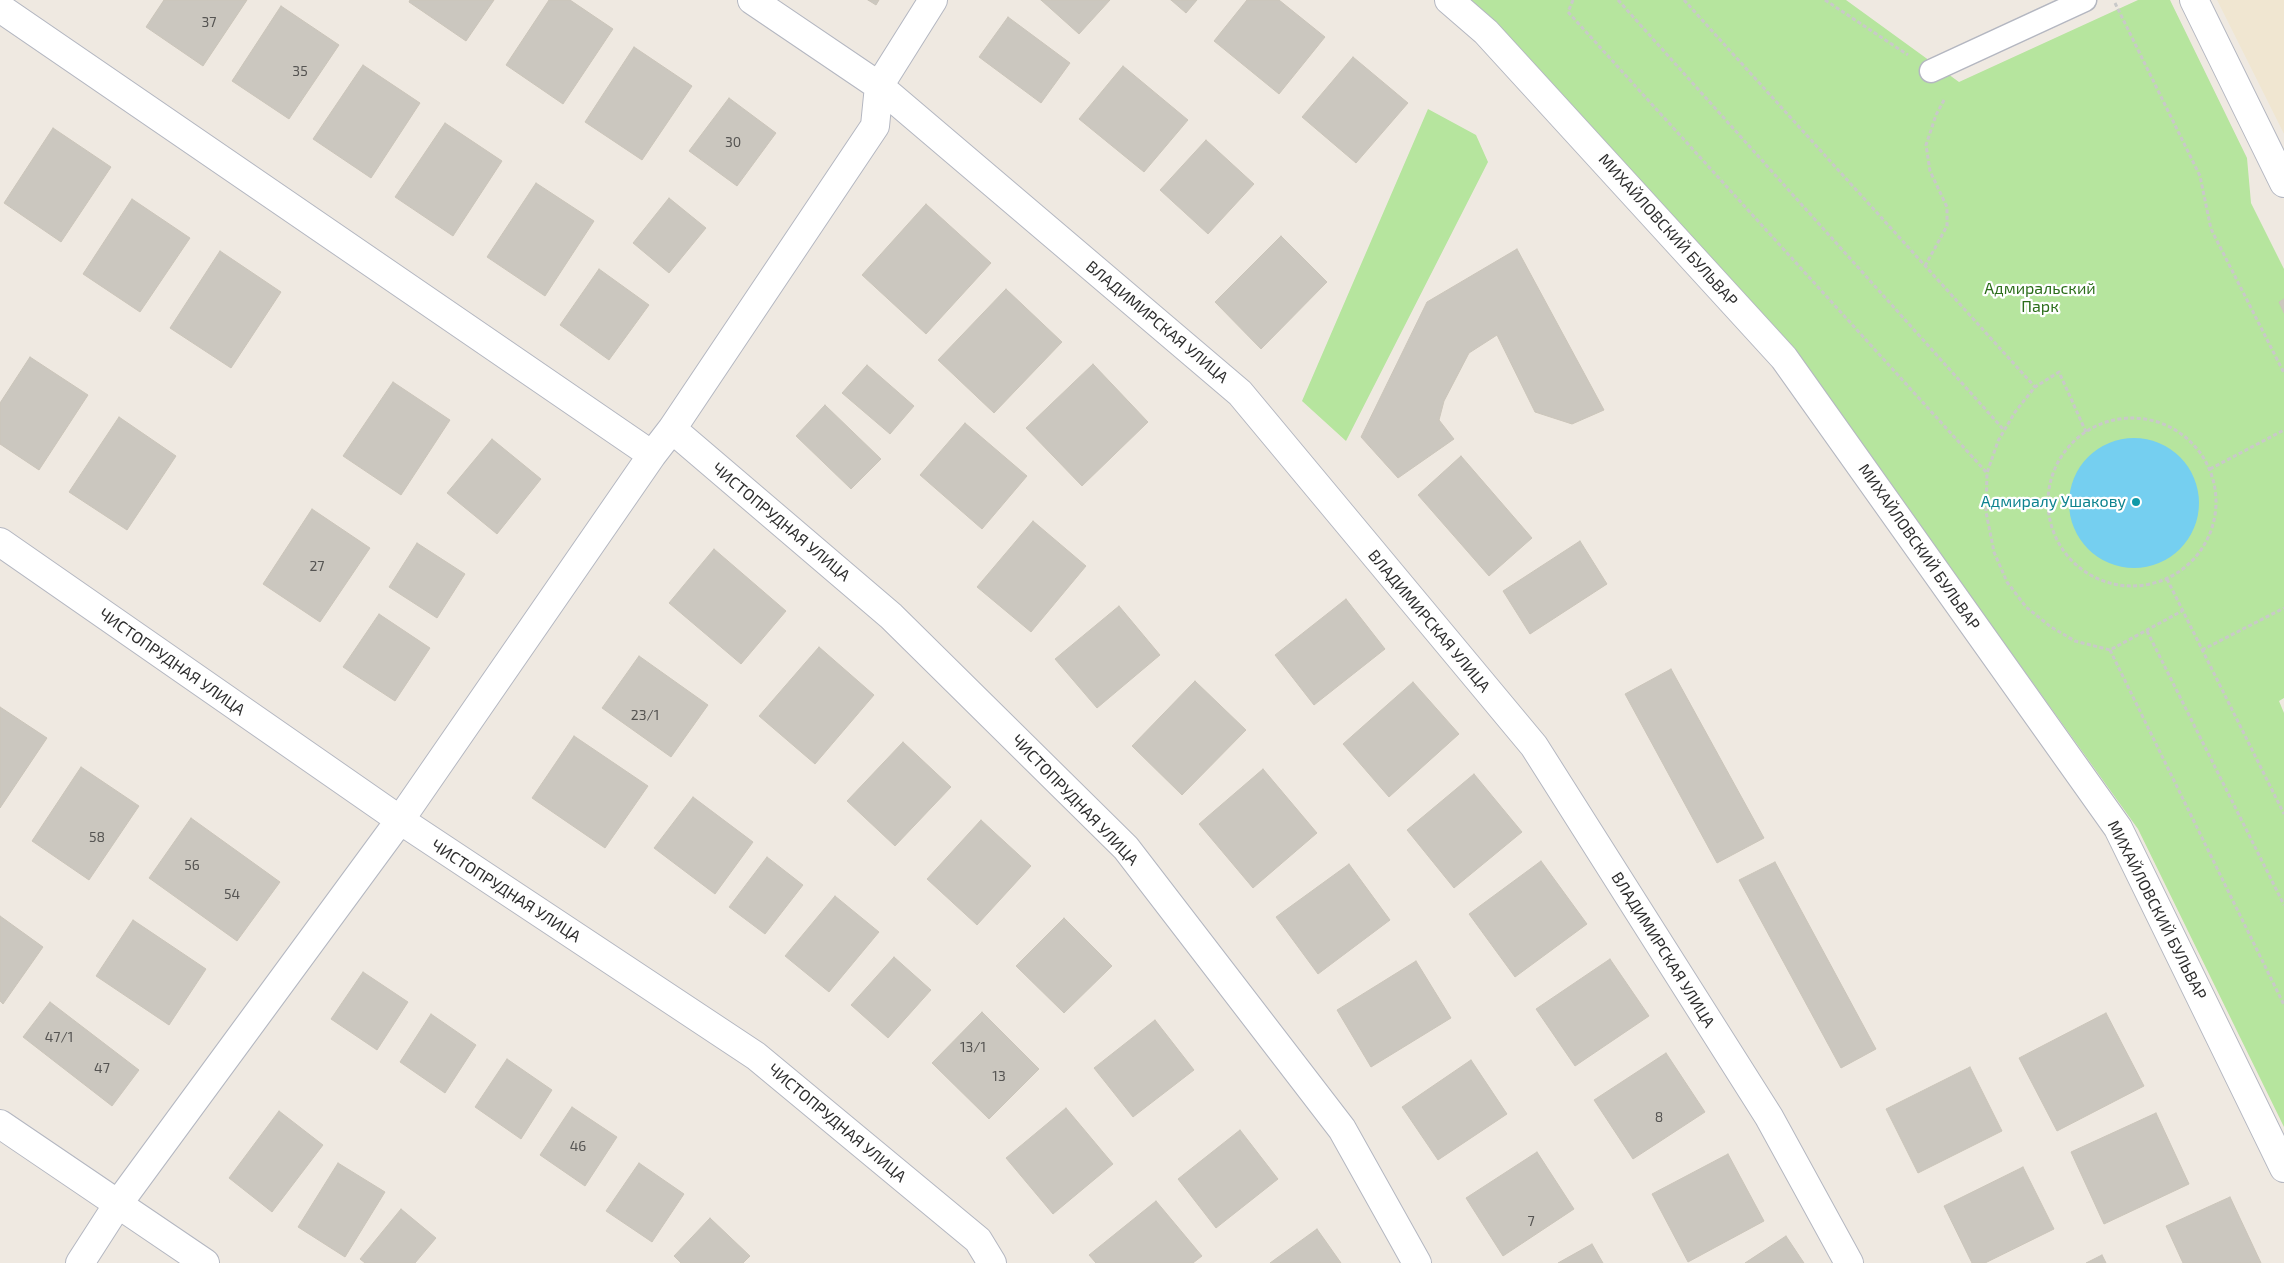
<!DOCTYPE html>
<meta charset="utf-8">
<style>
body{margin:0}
canvas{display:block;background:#efe9e1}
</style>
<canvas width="2284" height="1263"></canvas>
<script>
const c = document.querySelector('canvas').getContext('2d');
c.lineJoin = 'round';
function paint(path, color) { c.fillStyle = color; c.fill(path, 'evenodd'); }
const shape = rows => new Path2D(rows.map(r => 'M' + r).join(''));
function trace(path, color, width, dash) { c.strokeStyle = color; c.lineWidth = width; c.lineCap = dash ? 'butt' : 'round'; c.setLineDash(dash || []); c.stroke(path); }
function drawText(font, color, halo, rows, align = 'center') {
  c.font = font + ' "Exo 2",sans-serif'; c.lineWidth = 4.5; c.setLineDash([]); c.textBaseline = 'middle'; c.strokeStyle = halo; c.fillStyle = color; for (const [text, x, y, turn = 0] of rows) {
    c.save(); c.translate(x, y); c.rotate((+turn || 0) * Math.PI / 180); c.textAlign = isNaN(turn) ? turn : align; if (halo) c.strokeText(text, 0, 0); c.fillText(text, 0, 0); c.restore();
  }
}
const education = shape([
 [2217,0,2284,0,2284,134]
]);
const green = shape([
 [1460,0,1846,0,1959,82,2138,0,2170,0,2247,158,2251,203,2284,269,2284,698,2279,701,2284,713,2284,1127,2138,829,1795,352],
 [1428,109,1476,135,1488,162,1346,441,1302,401]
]);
const water = shape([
 '2069 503a65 65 0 1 1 130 0a65 65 0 1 1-130 0Z'
]);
const building = shape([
 [164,0,247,0,203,66,146,27,164,0],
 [410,0,494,0,466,41,409,2,410,0],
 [549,0,570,0,613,29,563,104,506,65,549,0],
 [868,0,879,0,876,5,868,0],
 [1041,0,1110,0,1079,34,1041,0],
 [1171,0,1197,0,1186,13,1171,0],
 [1247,0,1279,0,1325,37,1279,94,1214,41,1247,0],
 [281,6,339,45,289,119,232,81,281,6],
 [1008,17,1070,63,1041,103,979,57,1008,17],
 [634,47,692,86,642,160,585,122,634,47],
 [1353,57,1408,103,1356,163,1302,117,1353,57],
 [363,65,420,103,371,178,313,139,363,65],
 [1123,66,1188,120,1144,172,1079,119,1123,66],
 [729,98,776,133,737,186,689,151,729,98],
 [445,123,502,161,453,236,395,197,445,123],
 [53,128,111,167,61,242,4,203,53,128],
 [1206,140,1254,184,1208,234,1160,190,1206,140],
 [536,183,594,221,545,296,487,257,536,183],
 [669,198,706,228,669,273,633,243,669,198],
 [132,199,190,238,140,312,83,274,132,199],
 [926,204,991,263,926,334,862,275,926,204],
 [1281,236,1327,282,1261,349,1215,302,1281,236],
 [1517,249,1604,410,1572,424,1535,412,1497,335,1469,353,1444,401,1439,420,1454,439,1398,478,1361,437,1427,302,1517,249],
 [220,251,281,292,231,368,170,328,220,251],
 [599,269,649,305,609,360,560,325,599,269],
 [1006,289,1062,342,994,413,938,360,1006,289],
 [2284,299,2284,313,2279,302,2284,299],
 [30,357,88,395,39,470,0,444,0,403,30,357],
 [1093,364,1148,422,1082,486,1026,428,1093,364],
 [867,365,914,406,890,434,842,393,867,365],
 [393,382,450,420,401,495,343,456,393,382],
 [825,405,881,459,851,489,796,436,825,405],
 [119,417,176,456,127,530,69,492,119,417],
 [965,423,1027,476,982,529,920,475,965,423],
 [492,439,541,479,497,534,447,493,492,439],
 [1461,456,1532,538,1489,576,1418,495,1461,456],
 [312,509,370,548,320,622,263,584,312,509],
 [1033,521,1086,566,1031,632,977,587,1033,521],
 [1580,541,1607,584,1530,634,1503,591,1580,541],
 [417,543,465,574,437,618,389,587,417,543],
 [714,549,786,611,741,664,669,603,714,549],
 [1346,599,1385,649,1314,705,1275,655,1346,599],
 [1119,606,1160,655,1097,708,1055,659,1119,606],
 [379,614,430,648,395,701,343,667,379,614],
 [819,647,874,695,815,764,759,716,819,647],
 [639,656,708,705,671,757,602,708,639,656],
 [1671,669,1764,838,1717,863,1625,694,1671,669],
 [1195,681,1246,730,1182,795,1132,746,1195,681],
 [1413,682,1459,734,1389,797,1343,744,1413,682],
 [0,707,47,738,0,808,0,707],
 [574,736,648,786,605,848,532,798,574,736],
 [903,742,951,787,895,846,847,801,903,742],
 [81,767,139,806,89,880,32,841,81,767],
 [1263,769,1317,833,1253,888,1199,824,1263,769],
 [1474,774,1522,832,1454,888,1407,830,1474,774],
 [693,797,753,842,715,894,654,848,693,797],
 [191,818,280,882,237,941,149,878,191,818],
 [981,820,1031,866,977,925,927,879,981,820],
 [767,857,803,885,765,934,729,907,767,857],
 [1541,861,1587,924,1515,977,1469,914,1541,861],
 [1775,862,1876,1049,1841,1068,1739,880,1775,862],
 [1349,864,1390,920,1318,974,1276,917,1349,864],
 [835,896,879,932,829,992,785,956,835,896],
 [0,916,43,947,3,1004,0,1001,0,916],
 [1064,918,1112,966,1064,1013,1016,966,1064,918],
 [133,920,206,969,169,1025,96,976,133,920],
 [894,957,931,990,888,1038,851,1005,894,957],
 [1610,959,1649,1016,1575,1066,1536,1009,1610,959],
 [1416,961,1451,1018,1371,1067,1337,1010,1416,961],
 [363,972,408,1002,377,1050,331,1019,363,972],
 [50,1002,139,1070,112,1106,23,1037,50,1002],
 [982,1012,1039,1069,989,1119,932,1063,982,1012],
 [2106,1013,2144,1086,2057,1131,2019,1058,2106,1013],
 [431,1014,476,1045,445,1093,400,1062,431,1014],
 [1155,1020,1194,1070,1133,1117,1094,1068,1155,1020],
 [1666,1053,1705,1112,1633,1159,1594,1100,1666,1053],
 [507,1059,552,1090,521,1139,475,1107,507,1059],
 [1471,1060,1507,1114,1438,1160,1402,1107,1471,1060],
 [1970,1067,2002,1131,1918,1173,1886,1109,1970,1067],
 [572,1107,617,1137,585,1186,540,1155,572,1107],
 [1066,1108,1113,1164,1053,1214,1006,1158,1066,1108],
 [279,1111,323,1145,272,1212,229,1178,279,1111],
 [2156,1113,2189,1184,2104,1224,2071,1152,2156,1113],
 [1240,1130,1278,1179,1216,1228,1178,1179,1240,1130],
 [1537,1152,1574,1209,1503,1256,1466,1198,1537,1152],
 [1728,1154,1764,1221,1688,1262,1652,1194,1728,1154],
 [338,1163,385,1192,345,1257,298,1227,338,1163],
 [639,1163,684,1194,652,1242,606,1211,639,1163],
 [2023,1167,2054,1229,1985,1263,1972,1263,1944,1206,2023,1167],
 [2230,1197,2261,1263,2183,1263,2166,1226,2230,1197],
 [1156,1201,1202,1256,1193,1263,1096,1263,1089,1255,1156,1201],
 [401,1209,436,1238,415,1263,365,1263,360,1259,401,1209],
 [710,1218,750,1256,743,1263,681,1263,674,1256,710,1218],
 [1317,1229,1341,1263,1270,1263,1317,1229],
 [1786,1236,1804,1263,1745,1263,1786,1236],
 [1592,1244,1603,1263,1558,1263,1592,1244],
 [2102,1255,2106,1263,2086,1263,2102,1255]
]);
const path = shape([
 [1573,0,1568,12,1987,473],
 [1618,0,2004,430],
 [1684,0,2035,387],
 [1825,0,1908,55],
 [2115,3,2200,176,2211,229,2284,373],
 [1925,266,1947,226,1947,207,1930,171,1926,145,1936,115,1944,100],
 '2048 502a84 84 0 1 1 168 0a84 84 0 1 1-168 0Z',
 [2086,432,2059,372,2035,387,2015,412,1998,441,1987,473,1986,512,1994,552,2007,582,2026,607,2051,627,2075,641,2110,650,2182,611],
 [2210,469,2284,430],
 [2167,579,2284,814],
 [2147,631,2284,905],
 [2110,650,2284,1005],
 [2202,650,2284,608]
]);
const service = shape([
 [1931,71,2085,0]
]);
const minor = shape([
 [752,0,879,86,1240,393,1534,746,1769,1117,1849,1263],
 [1449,0,1486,32,1784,358,2118,828,2284,1168],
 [2194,0,2284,183],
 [0,8,652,455],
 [672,429,891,616,1126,848,1342,1129,1417,1263],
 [0,542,400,820,756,1056,978,1240,992,1263],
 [0,1124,205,1263],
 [80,1263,118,1204,400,820,652,455,672,429,875,126,879,86,933,0]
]);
const markers = [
 [2136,502,5,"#0f9aa8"]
];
const numberNames = [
 ["37",209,22],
 ["35",300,71],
 ["30",733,142],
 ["27",317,566],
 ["23/1",645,715],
 ["58",97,837],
 ["56",192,865],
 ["54",232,894],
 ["47/1",59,1037],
 ["13/1",973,1047],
 ["47",102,1068],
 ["13",999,1076],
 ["8",1659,1117],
 ["46",578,1146],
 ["7",1531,1221]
];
const streetNames = [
 ["МИХАЙЛОВСКИЙ БУЛЬВАР",1668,230,48],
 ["ВЛАДИМИРСКАЯ УЛИЦА",1157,322,40],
 ["ЧИСТОПРУДНАЯ УЛИЦА",781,522,40],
 ["МИХАЙЛОВСКИЙ БУЛЬВАР",1919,547,55],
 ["ВЛАДИМИРСКАЯ УЛИЦА",1429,621,50],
 ["ЧИСТОПРУДНАЯ УЛИЦА",172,662,35],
 ["ЧИСТОПРУДНАЯ УЛИЦА",1075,800,46],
 ["ЧИСТОПРУДНАЯ УЛИЦА",506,891,33],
 ["МИХАЙЛОВСКИЙ БУЛЬВАР",2157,910,63],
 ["ВЛАДИМИРСКАЯ УЛИЦА",1663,950,58],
 ["ЧИСТОПРУДНАЯ УЛИЦА",837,1123,40]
];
const parkNames = [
 ["Адмиральский",2040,289],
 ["Парк",2040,307]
];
const cultureNames = [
 ["Адмиралу Ушакову",2126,502]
];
paint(education, '#f0e6d1');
paint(green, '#b6e59e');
paint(water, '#75cff0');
paint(building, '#cbc7bf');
trace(building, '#cbc5ba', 1);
trace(service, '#b4b7c1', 25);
trace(minor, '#b4b7c1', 30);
trace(path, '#c9c9c9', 3, [4, 2.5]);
trace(service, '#fff', 22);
trace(minor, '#fff', 28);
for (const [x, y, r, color] of markers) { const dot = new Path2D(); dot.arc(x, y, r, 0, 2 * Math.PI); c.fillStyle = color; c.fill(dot); trace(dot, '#fff', 2); }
drawText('14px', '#555452', null, numberNames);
drawText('16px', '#2e2e2e', '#fff', streetNames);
drawText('16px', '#2c6e1b', '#fff', parkNames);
drawText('16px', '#0d838f', '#fff', cultureNames, 'right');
</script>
